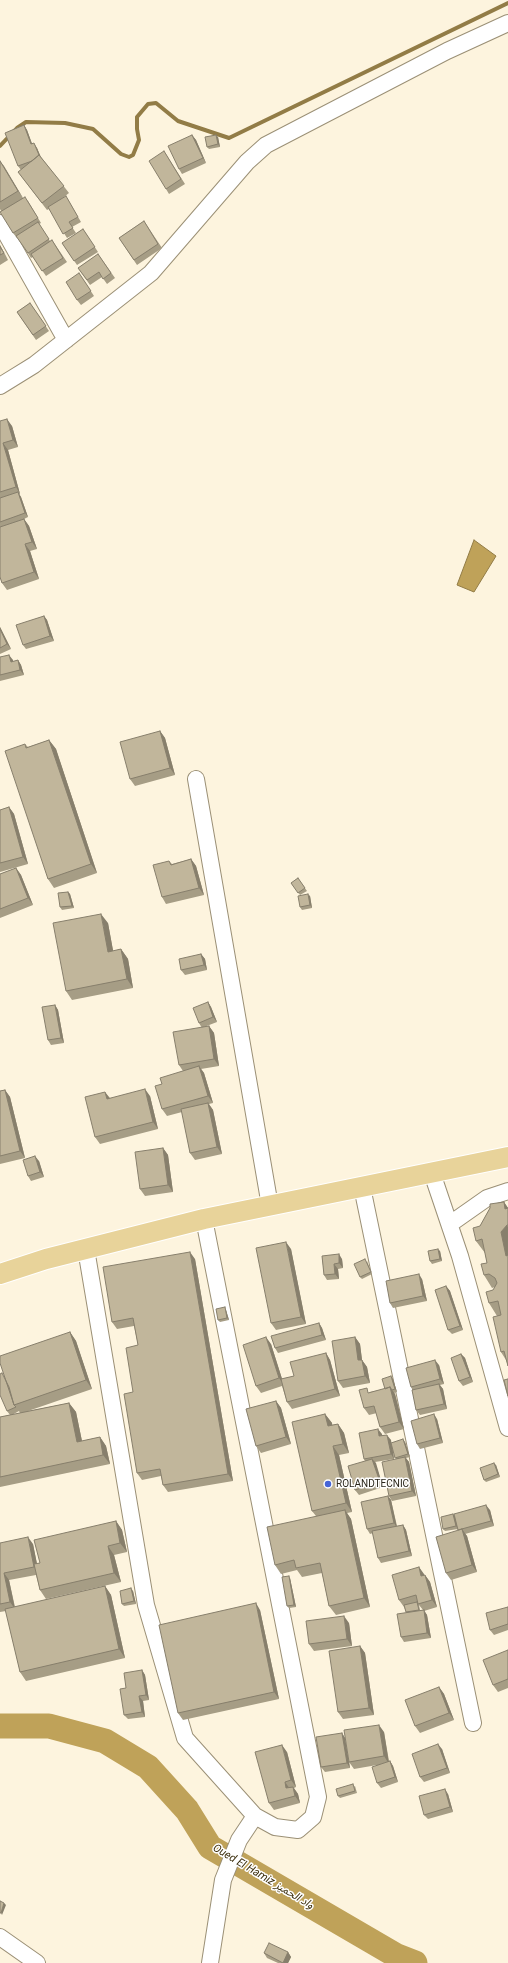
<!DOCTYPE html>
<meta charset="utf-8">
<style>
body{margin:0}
canvas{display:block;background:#fdf4de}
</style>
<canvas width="508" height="1963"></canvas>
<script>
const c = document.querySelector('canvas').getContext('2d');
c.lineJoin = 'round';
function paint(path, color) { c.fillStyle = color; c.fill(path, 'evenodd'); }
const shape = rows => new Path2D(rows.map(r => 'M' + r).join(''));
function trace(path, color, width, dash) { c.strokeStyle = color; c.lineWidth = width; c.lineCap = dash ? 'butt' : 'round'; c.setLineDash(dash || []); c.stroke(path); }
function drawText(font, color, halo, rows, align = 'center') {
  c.font = font + ' Roboto,"Noto Sans Arabic",sans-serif'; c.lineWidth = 3; c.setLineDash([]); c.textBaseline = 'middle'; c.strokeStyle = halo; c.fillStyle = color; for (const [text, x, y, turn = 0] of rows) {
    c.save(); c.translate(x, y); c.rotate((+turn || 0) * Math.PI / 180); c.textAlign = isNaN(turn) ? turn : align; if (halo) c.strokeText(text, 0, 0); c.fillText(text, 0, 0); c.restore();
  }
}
const water = shape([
 [474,540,496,556,474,592,457,585,474,540]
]);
const stream = shape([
 [0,146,17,128,26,122,65,123,93,129,121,154,129,157,133,155,139,140,137,129,137,117,148,104,156,103,178,121,229,138,508,3]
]);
const river = shape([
 [0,1726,49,1726,105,1741,148,1767,187,1810,210,1847,397,1956,415,1963]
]);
const minor = shape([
 [0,223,66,340],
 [0,386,34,365,151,273,247,162,266,145,447,51,508,23],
 [196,779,270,1206],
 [432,1173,460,1256,508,1428],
 [362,1187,473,1723],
 [204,1219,318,1797,313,1817,298,1830,275,1827,255,1816,239,1840,223,1880,210,1963],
 [450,1224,487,1198,508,1191],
 [86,1249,146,1605,185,1738,255,1816],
 [0,1937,37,1963]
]);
const major = shape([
 [0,1274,46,1259,204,1219,508,1157]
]);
const wall = shape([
 [24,125,27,130,32,144,37,148,41,157,69,193,60,200,66,196,81,222,72,227,76,233,67,238,49,209,47,210,18,172,21,170,18,166],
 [192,135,196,140,206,163,182,174,179,169],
 [218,137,220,147,209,149,207,147],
 [164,151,185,184,169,194,166,189],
 [0,161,23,198,28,201,41,223,39,224,50,241,52,240,67,262,46,276,33,257,31,258,18,237,17,238,13,233,0,209],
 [144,221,162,248,137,265,119,238],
 [83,229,98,252,77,265,62,243],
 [0,245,8,260,0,265],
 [98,254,115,278,107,284,102,277,90,285,78,268],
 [79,273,94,296,81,305,77,300],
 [30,303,49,331,36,340,17,312],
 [0,421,12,426,18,447,8,450,20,494,19,494,21,497,28,517,24,519,29,526,37,549,30,551,39,579,7,590,2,583,0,577],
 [44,616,47,620,54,641,26,649,23,645],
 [0,627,11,649,0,654],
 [0,657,13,660,13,662,18,660,21,665,24,675,0,681],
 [160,731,165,738,175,775,135,786,130,779],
 [49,740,56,749,97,873,54,888,48,879,25,744,28,747],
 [9,807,14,814,28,864,0,872,0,810],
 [191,859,196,866,204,895,166,904,162,897,169,861,172,864],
 [16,868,21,875,33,905,0,918,0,874],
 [298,878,307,891,300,895,291,883],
 [68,892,70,894,74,908,62,910,60,907],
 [310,896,312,908,302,910,300,907],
 [108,923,113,951,121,949,128,959,133,988,72,1000,66,991],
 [201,954,205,959,207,970,185,975,181,970],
 [208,1002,211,1007,217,1022,204,1027,209,1026,214,1033,219,1066,201,1069,204,1073,213,1103,209,1104,213,1110,222,1154,195,1160,190,1153,182,1112,167,1116,162,1109,162,1084,183,1071,179,1065,202,1028,199,1023],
 [55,1005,58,1010,64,1043,51,1045,48,1040],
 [5,1090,10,1097,25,1158,0,1164,0,1091],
 [105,1092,110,1098,150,1096,158,1129,100,1144,95,1137],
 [163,1148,168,1155,173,1192,145,1196,140,1189],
 [39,1161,44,1177,31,1181,28,1176],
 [504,1202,508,1208,508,1366,506,1360,501,1352,497,1316,489,1303,493,1290,495,1287,492,1288,484,1275,487,1263,485,1253,476,1241,480,1226,490,1208],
 [291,1249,306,1324,276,1330,271,1323],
 [440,1251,442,1261,432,1264,430,1261],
 [322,1256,342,1259,343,1268,338,1269,339,1279,327,1280,324,1275],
 [195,1259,233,1481,168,1492,163,1485,161,1476,142,1480,137,1473,133,1392,138,1345,134,1326,117,1329,112,1322],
 [367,1261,372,1274,362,1279,360,1277],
 [422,1279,427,1301,393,1308,390,1303],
 [446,1286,450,1291,463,1330,452,1334,448,1330],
 [226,1310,229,1320,220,1322,218,1320],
 [319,1323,322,1328,326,1340,278,1353,275,1348],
 [70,1332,76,1341,92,1389,28,1411,69,1403,76,1412,82,1441,100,1437,106,1446,110,1464,0,1487,0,1417,10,1415,7,1411,5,1376],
 [19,1411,20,1413,12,1415],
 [355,1337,360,1344,362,1360,367,1367,370,1383,343,1388,338,1381],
 [271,1344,282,1379,294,1376,326,1353,330,1360,340,1396,292,1409,287,1402,282,1386,261,1393,256,1386],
 [461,1354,465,1358,473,1382,463,1386,459,1381],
 [439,1365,444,1384,440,1385,443,1389,447,1409,420,1415,416,1410,413,1390,411,1387],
 [393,1379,397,1392,394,1393,395,1394,404,1429,385,1434,380,1427,377,1413,369,1415,364,1408,370,1392,385,1389],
 [276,1401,281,1408,291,1444,261,1453,256,1446],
 [325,1414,332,1423,332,1425,338,1424,344,1433,349,1453,339,1455,352,1512,347,1513,351,1519,370,1607,336,1615,329,1606,322,1573,302,1577,297,1570,281,1574,275,1565,316,1516,312,1511],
 [437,1419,443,1443,420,1449,417,1444],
 [382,1434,382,1436,391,1440,391,1443,405,1442,410,1457,406,1458,409,1462,416,1496,392,1501,389,1496,396,1459,393,1450,394,1459,375,1462,383,1487,359,1495,355,1490,365,1461,364,1459],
 [496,1465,500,1477,486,1482,484,1480],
 [388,1496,391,1500,397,1526,403,1525,406,1530,412,1556,381,1563,378,1558,373,1533,370,1534,367,1529],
 [490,1510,494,1526,465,1534,467,1536,477,1572,451,1580,446,1573,458,1530,456,1523,458,1529,445,1531,443,1529,453,1514,454,1516],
 [116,1521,122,1530,127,1552,114,1555,121,1582,46,1599,40,1590,36,1575,9,1580,15,1607,105,1586,111,1595,125,1658,26,1681,20,1672,6,1611,0,1612,0,1543,33,1544,37,1564,40,1563],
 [419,1567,424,1576,425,1575,430,1582,437,1607,424,1611,427,1615,431,1638,404,1642,401,1637,406,1612,404,1607,399,1600],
 [419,1605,423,1610,420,1610],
 [290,1578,296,1607,289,1608,287,1606],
 [133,1591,136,1604,124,1606,122,1604],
 [508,1607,508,1630,494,1635,490,1630],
 [260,1610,279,1699,183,1720,178,1713],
 [349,1623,352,1646,314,1651,309,1644],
 [360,1646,365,1653,374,1715,343,1719,338,1712],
 [508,1650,508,1688,498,1692,493,1685],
 [142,1670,145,1675,149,1700,143,1701,145,1717,128,1719,124,1715,126,1688],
 [439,1687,444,1694,454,1720,420,1733,415,1726],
 [384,1732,389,1761,390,1761,393,1766,398,1782,381,1788,377,1783,377,1765,354,1769,349,1762],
 [342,1733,345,1738,350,1768,325,1772,321,1767],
 [442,1749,450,1773,424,1782,420,1777],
 [287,1752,296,1787,294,1788,298,1794,300,1803,274,1810,269,1803],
 [355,1786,357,1793,340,1798,338,1796],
 [448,1794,453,1812,428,1819,424,1815],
 [288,1952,291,1957,288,1963,278,1963,267,1958,264,1953]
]);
const shadedWall = shape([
 [24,125,27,130,34,149,31,144],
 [192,135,196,140,206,163,203,158],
 [216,135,218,137,220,147,218,144],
 [34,143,37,148,43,163,40,158],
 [0,161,4,166,23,198,18,191],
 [0,245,8,260,4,253,0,247],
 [7,419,12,426,18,447,13,440],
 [3,443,8,450,20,494,16,487],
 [18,492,21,497,28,517,25,513],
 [24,519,29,526,37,549,32,542],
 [25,544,30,551,39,579,34,572],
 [44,616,47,620,54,641,50,636],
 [0,627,11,649,7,644,0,629],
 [9,655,13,660,14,667,11,662],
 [18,660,21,665,24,675,20,670],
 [160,731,165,738,175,775,170,768],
 [49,740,56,749,97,873,91,864],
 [9,807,14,814,28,864,23,857],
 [191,859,196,866,204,895,199,888],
 [16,868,21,875,33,905,28,898],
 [68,892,70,894,74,908,72,906],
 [308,894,310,896,312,908,310,905],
 [101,914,108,923,115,961,108,952],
 [121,949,128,959,133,988,127,979],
 [201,954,205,959,207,970,204,965],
 [208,1002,211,1007,217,1022,213,1017],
 [55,1005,58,1010,64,1043,61,1038],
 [209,1026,214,1033,219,1066,214,1059],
 [199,1066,204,1073,213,1103,208,1096],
 [145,1089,150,1096,158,1129,153,1122],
 [5,1090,10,1097,25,1158,20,1151],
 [105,1092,110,1099,107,1099],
 [208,1103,213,1110,222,1154,217,1147],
 [163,1148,168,1155,173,1192,168,1185],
 [35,1156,39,1161,44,1177,40,1172],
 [504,1202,508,1208,505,1209],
 [507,1225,508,1227,508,1259,506,1256,501,1232],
 [286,1242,291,1249,306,1324,301,1317],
 [438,1249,440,1251,442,1261,440,1259],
 [190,1252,195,1259,233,1481,228,1474],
 [339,1254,342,1259,343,1268,339,1263],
 [334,1264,338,1269,339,1279,335,1274],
 [419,1274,422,1279,427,1301,423,1296],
 [446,1286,450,1291,463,1330,460,1326],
 [225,1307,226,1310,229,1320,227,1318],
 [319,1323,322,1328,326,1340,322,1335],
 [70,1332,76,1341,92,1389,86,1380],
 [266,1337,271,1344,284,1385,279,1378],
 [355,1337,360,1344,362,1360,367,1367,370,1383,365,1376,358,1360],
 [326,1353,330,1360,340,1396,335,1389],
 [461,1354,465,1358,473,1382,470,1377],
 [435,1360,439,1365,444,1384,440,1379],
 [391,1376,393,1379,397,1392,395,1389],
 [439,1384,443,1389,447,1409,444,1404],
 [390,1387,395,1394,404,1429,399,1422],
 [276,1401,281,1408,291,1444,286,1437],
 [69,1403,76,1412,84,1451,77,1442],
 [325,1414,332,1423,334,1435,328,1426],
 [434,1414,437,1419,443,1443,440,1438],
 [338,1424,344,1433,349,1453,343,1444],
 [378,1429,382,1434,383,1441,379,1436],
 [387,1435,391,1440,394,1459,391,1454],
 [100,1437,106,1446,110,1464,103,1455],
 [403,1439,405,1442,410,1457,408,1454],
 [333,1446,339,1455,352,1512,346,1503],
 [405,1457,409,1462,416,1496,412,1491],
 [372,1459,376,1463,383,1487,380,1482],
 [494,1463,496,1465,500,1477,498,1474],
 [388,1496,391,1500,397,1528,394,1523],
 [486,1505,490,1510,494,1526,491,1521],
 [345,1510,351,1519,370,1607,364,1598],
 [453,1514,455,1517,458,1529,456,1526],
 [116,1521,122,1530,127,1552,120,1543],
 [403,1525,406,1530,412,1556,409,1551],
 [462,1529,467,1536,477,1572,472,1565],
 [28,1537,33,1544,39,1574,34,1567],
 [108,1546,114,1555,121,1582,114,1573],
 [419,1567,424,1574,426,1583,421,1576],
 [4,1573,9,1580,15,1609,10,1602],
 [425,1575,430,1582,437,1607,432,1600],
 [289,1576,290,1578,296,1607,294,1605],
 [105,1586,111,1595,125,1658,119,1649],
 [131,1588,133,1591,136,1604,134,1601],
 [256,1603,260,1610,279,1699,274,1692],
 [424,1610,427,1615,431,1638,427,1633],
 [344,1616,349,1623,352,1646,347,1639],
 [360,1646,365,1653,374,1715,369,1708],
 [142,1670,145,1675,149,1700,146,1695],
 [439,1687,444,1694,454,1720,449,1713],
 [139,1696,143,1701,145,1717,142,1712],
 [379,1725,384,1732,389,1764,384,1756],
 [342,1733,345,1738,350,1768,347,1763],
 [438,1744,442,1749,450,1773,447,1768],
 [282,1745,287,1752,296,1787,291,1780],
 [390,1761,393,1766,398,1782,395,1777],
 [285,1782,290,1789,286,1788],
 [293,1787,298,1794,300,1803,295,1796],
 [445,1789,448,1794,453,1812,450,1807],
 [4,1903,6,1905,2,1915,1,1913],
 [288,1952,291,1957,288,1963,283,1963]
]);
const building = shape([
 [24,125,31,144,34,143,39,155,32,161,18,166,5,133,24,125],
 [192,135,203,158,179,169,168,146,192,135],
 [216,135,218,144,207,147,205,137,216,135],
 [164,151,181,179,166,189,149,161,164,151],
 [39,155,64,186,42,203,18,172,39,155],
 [0,161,18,191,0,202,0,161],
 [66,196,78,217,69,222,73,228,63,234,48,207,66,196],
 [25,197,38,218,13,233,0,212,25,197],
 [144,221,158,244,134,260,119,238,144,221],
 [38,222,49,239,28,253,16,236,38,222],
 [83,229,95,247,74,261,62,243,83,229],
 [52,240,63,258,42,271,31,254,52,240],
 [0,247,4,253,0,255,0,247],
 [98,254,111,273,103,279,99,272,87,280,78,268,98,254],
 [79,273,91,291,77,300,66,282,79,273],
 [30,303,46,326,33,335,17,312,30,303],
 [7,419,13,440,3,443,16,487,0,492,0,421,7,419],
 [18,492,25,513,0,522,0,498,18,492],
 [24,519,32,542,25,544,34,572,2,583,0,577,0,527,24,519],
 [44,616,50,636,23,645,16,625,44,616],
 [0,629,7,644,0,648,0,629],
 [9,655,11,662,18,660,20,670,0,675,0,657,9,655],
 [160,731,170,768,130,779,120,742,160,731],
 [49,740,91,864,48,879,5,751,25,744,26,748,49,740],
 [9,807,23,857,0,863,0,810,9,807],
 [191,859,199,888,162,897,153,865,169,861,171,865,191,859],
 [16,868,28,898,0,909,0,874,16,868],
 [298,878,305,888,298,893,291,883,298,878],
 [68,892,72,906,60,907,58,893,68,892],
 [308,894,310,905,300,907,298,896,308,894],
 [101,914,108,952,121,949,127,979,66,991,53,923,101,914],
 [201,954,204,965,181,970,179,959,201,954],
 [208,1002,213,1017,199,1023,193,1008,208,1002],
 [55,1005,61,1038,48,1040,42,1007,55,1005],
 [209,1026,214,1059,179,1065,173,1032,209,1026],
 [199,1066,208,1096,162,1109,155,1086,162,1084,160,1078,199,1066],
 [145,1089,153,1122,95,1137,85,1097,105,1092,107,1099,145,1089],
 [5,1090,20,1151,0,1156,0,1091,5,1090],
 [208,1103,217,1147,190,1153,181,1109,208,1103],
 [163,1148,168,1185,140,1189,135,1152,163,1148],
 [35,1156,40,1172,28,1176,23,1160,35,1156],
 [504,1202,505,1209,508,1208,508,1225,507,1225,501,1232,506,1256,508,1255,508,1366,504,1351,501,1352,493,1317,501,1315,498,1301,489,1303,486,1292,493,1290,497,1283,495,1278,489,1274,484,1275,481,1264,487,1263,482,1239,476,1241,473,1228,480,1226,490,1208,490,1204,504,1202],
 [286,1242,301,1317,271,1323,256,1248,286,1242],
 [438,1249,440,1259,430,1261,428,1251,438,1249],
 [190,1252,228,1474,163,1485,160,1469,137,1473,124,1394,133,1392,126,1348,138,1345,133,1318,112,1322,103,1267,190,1252],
 [339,1254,339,1263,334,1264,335,1274,324,1275,322,1256,339,1254],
 [365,1259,371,1272,360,1277,354,1264,365,1259],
 [419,1274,423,1296,390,1303,386,1281,419,1274],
 [446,1286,460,1326,448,1330,435,1290,446,1286],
 [225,1307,227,1318,218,1320,216,1309,225,1307],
 [319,1323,322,1335,275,1348,271,1336,319,1323],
 [70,1332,86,1380,14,1405,0,1363,0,1356,70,1332],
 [266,1337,279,1378,256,1386,243,1345,266,1337],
 [355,1337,358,1360,362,1360,365,1376,338,1381,332,1341,355,1337],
 [326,1353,335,1389,287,1402,281,1379,294,1376,290,1362,326,1353],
 [461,1354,470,1377,459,1381,451,1358,461,1354],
 [435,1360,440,1379,411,1387,406,1368,435,1360],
 [2,1373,9,1387,14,1405,16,1407,7,1411,0,1395,0,1374,2,1373],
 [391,1376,395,1389,392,1390,390,1387,385,1389,382,1379,391,1376],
 [508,1379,508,1396,504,1380,508,1379],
 [439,1384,444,1404,416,1410,412,1390,439,1384],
 [390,1387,399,1422,380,1427,374,1406,364,1408,359,1390,367,1388,368,1393,390,1387],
 [276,1401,286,1437,256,1446,246,1409,276,1401],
 [69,1403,77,1442,100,1437,103,1455,0,1477,0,1417,69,1403],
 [325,1414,328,1426,338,1424,343,1444,333,1446,346,1503,312,1511,292,1422,325,1414],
 [434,1414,440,1438,417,1444,411,1421,434,1414],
 [378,1429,379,1436,387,1435,391,1454,364,1459,359,1433,378,1429],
 [403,1439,408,1454,395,1458,391,1443,403,1439],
 [405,1457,412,1491,389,1496,382,1462,405,1457],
 [372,1459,380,1482,355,1490,348,1466,372,1459],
 [494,1463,498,1474,484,1480,480,1468,494,1463],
 [388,1496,394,1523,367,1529,361,1502,388,1496],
 [486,1505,491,1521,458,1530,454,1514,486,1505],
 [345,1510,364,1598,329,1606,320,1563,296,1568,294,1560,275,1565,267,1527,345,1510],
 [453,1514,456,1526,443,1529,441,1517,453,1514],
 [116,1521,120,1543,108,1546,114,1573,40,1590,34,1564,40,1563,34,1540,116,1521],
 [403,1525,409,1551,378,1558,372,1531,403,1525],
 [462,1529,472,1565,446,1573,436,1537,462,1529],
 [28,1537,34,1567,4,1573,10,1602,0,1604,0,1543,28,1537],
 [419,1567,421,1576,425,1575,432,1600,418,1604,416,1595,399,1600,392,1575,419,1567],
 [289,1576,294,1605,287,1606,282,1577,289,1576],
 [105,1586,119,1649,20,1672,5,1609,105,1586],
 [131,1588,134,1601,122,1604,120,1591,131,1588],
 [417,1602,419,1610,406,1612,404,1605,417,1602],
 [256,1603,274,1692,178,1713,159,1625,256,1603],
 [508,1607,508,1624,490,1630,486,1613,508,1607],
 [424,1610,427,1633,401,1637,397,1614,424,1610],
 [344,1616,347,1639,309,1644,306,1621,344,1616],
 [360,1646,369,1708,338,1712,329,1651,360,1646],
 [508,1650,508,1679,493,1685,483,1660,508,1650],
 [142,1670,146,1695,139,1696,142,1712,124,1715,120,1689,126,1688,124,1673,142,1670],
 [439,1687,449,1713,415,1726,405,1700,439,1687],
 [379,1725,384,1756,349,1762,344,1730,379,1725],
 [342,1733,347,1763,321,1767,316,1737,342,1733],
 [438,1744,447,1768,420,1777,412,1754,438,1744],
 [282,1745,291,1780,285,1782,286,1788,293,1787,295,1796,269,1803,255,1752,282,1745],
 [390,1761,395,1777,377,1783,372,1767,390,1761],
 [353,1784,355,1791,338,1796,336,1789,353,1784],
 [445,1789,450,1807,424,1815,419,1796,445,1789],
 [0,1901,4,1903,1,1913,0,1913,0,1901],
 [269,1943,288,1952,283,1963,264,1953,269,1943]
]);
const markers = [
 [328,1484,4,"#4665d8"]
];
const poiNames = [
 ["ROLANDTECNIC",336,1484]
];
const waterNames = [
 ["Oued El Hamiz واد الحميز",263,1877,31]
];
paint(water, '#bfa259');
trace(water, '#927c46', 1);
trace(stream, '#927c46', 4);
trace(river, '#bfa259', 25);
trace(minor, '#9b9076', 18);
trace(major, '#fff', 22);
trace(minor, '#fff', 16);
trace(major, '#e8d39a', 20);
paint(wall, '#a69d85');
paint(shadedWall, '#877f6c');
paint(building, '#c1b69b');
trace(building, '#877f6c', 1);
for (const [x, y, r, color] of markers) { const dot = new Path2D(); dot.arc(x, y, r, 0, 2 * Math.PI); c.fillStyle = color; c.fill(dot); trace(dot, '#fff', 1.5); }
drawText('10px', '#29251a', '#fff', poiNames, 'left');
drawText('italic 11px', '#3c2f0e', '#fff', waterNames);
</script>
